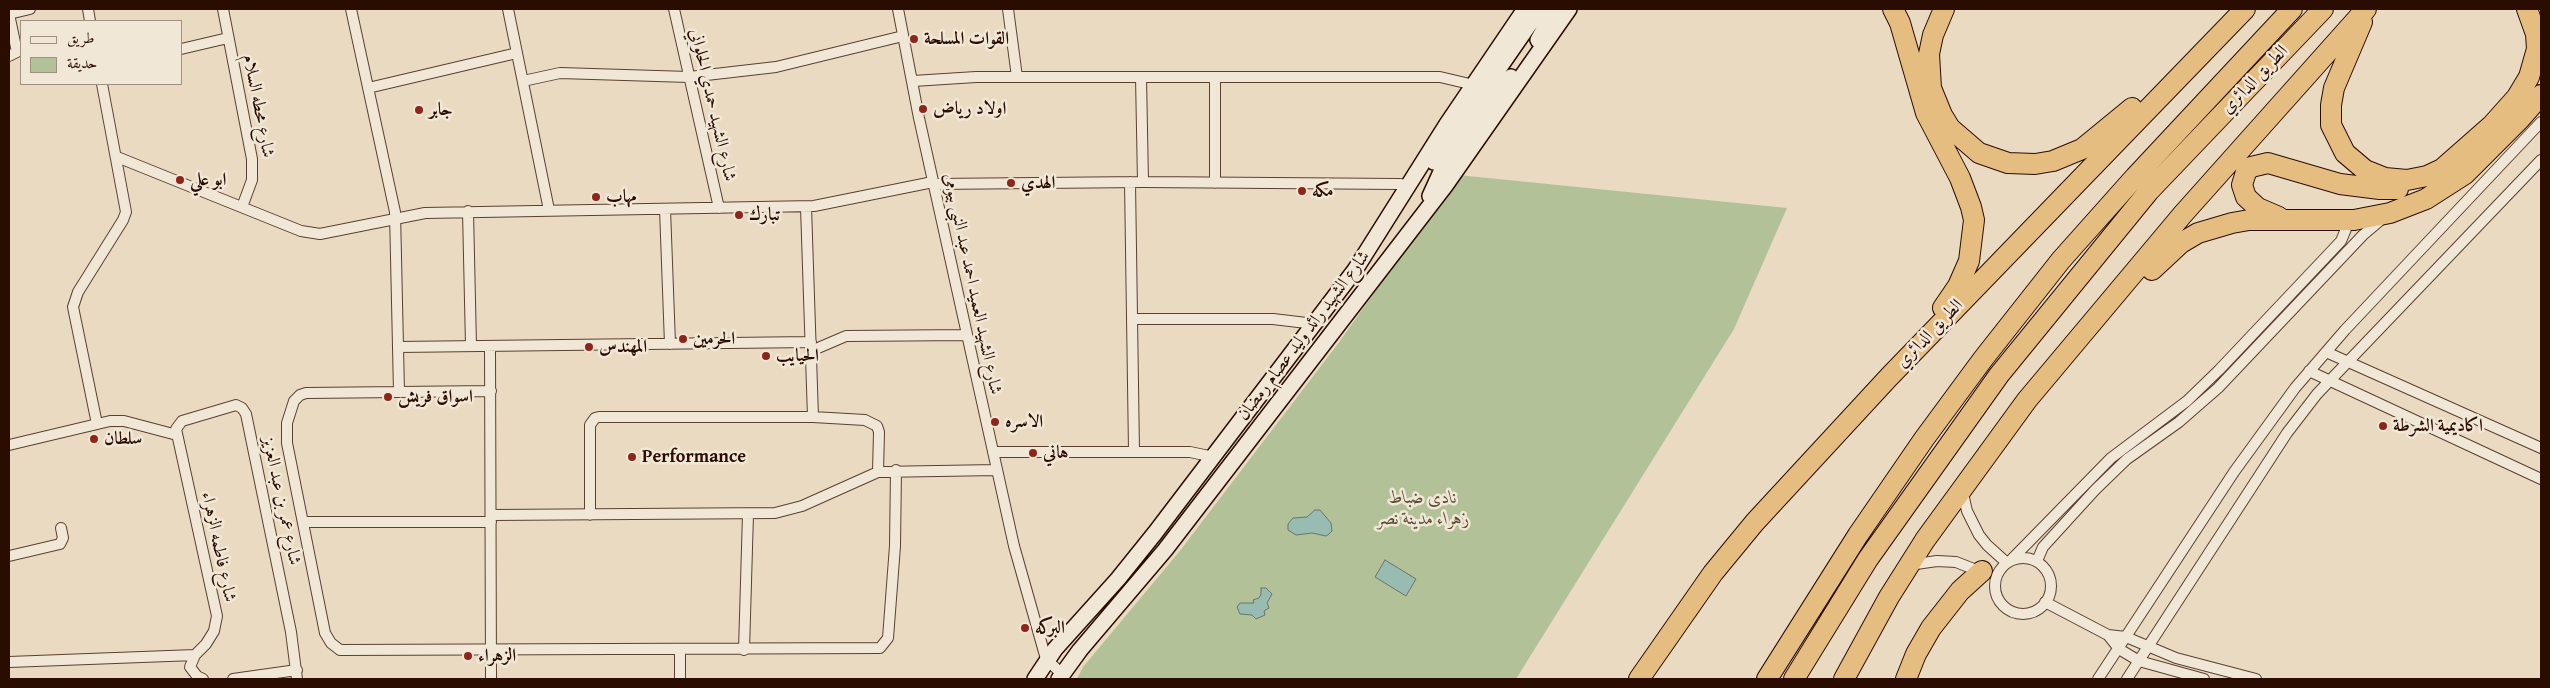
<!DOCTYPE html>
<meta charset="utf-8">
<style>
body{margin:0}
#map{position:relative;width:2550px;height:688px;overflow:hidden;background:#eadac2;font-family:"Gentium Book Plus",Amiri,serif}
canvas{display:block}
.frame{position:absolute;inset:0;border:10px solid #2a0d00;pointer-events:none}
.legend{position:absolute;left:20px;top:20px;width:162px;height:65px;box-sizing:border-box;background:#f1e7d7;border:1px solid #a19081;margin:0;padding:6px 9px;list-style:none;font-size:15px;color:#2a0d00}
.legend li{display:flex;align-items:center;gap:10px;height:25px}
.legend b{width:25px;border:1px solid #a19081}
</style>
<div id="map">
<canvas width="2550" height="688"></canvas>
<div class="frame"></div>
<ul class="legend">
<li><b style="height:6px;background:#f1e7d7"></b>طريق</li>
<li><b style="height:14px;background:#b2c197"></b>حديقة</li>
</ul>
</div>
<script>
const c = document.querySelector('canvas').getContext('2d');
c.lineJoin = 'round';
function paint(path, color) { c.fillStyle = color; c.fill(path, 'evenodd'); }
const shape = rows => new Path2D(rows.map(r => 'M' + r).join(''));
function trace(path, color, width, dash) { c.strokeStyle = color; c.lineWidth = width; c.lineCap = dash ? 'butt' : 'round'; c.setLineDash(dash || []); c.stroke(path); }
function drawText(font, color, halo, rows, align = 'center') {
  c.font = font + ' "Gentium Book Plus",Amiri,serif'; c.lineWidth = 5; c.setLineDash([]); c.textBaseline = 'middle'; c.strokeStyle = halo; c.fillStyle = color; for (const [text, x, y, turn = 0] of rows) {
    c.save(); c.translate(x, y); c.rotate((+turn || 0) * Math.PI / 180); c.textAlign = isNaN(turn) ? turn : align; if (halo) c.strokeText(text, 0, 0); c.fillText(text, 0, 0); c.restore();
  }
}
const green = shape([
 [1458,175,1787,208,1734,329,1516,679,1077,679,1083,667,1179,552,1337,345]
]);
const water = shape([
 [1315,510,1320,510,1331,523,1332,531,1329,534,1326,536,1312,533,1296,535,1288,530,1288,524,1293,518,1307,517,1315,510],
 [1385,560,1416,579,1406,596,1375,577,1385,560],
 [1261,588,1266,588,1272,594,1267,603,1269,608,1264,611,1265,615,1256,619,1252,615,1240,614,1237,607,1240,603,1254,603,1253,600,1259,598,1261,594,1261,588]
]);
const street = shape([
 [88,9,90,21],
 [223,9,252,159,252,180,242,207],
 [351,9,395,212,399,392],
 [508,9,549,210],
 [674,9,719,208],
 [898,9,919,118,1014,546,1046,659,1062,674],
 [1008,9,1017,77],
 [9,14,30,9],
 [181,49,228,38],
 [9,56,17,52,9,14],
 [1141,77,1143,182],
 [523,81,560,73,689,77,776,67,903,36],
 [913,81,976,77,1440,77,1474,85],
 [368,88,517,53],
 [117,157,301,231,320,234,425,213,814,206,933,182],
 [1130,182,1134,451],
 [1215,183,1215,77],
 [934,184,1143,182,1400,184,1409,186],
 [806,207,813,417],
 [665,209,670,344],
 [468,211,471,346],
 [1132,319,1273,319,1315,324],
 [490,346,491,679],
 [398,347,811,342],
 [811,351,846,336,967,335],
 [2326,352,2541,448],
 [2309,371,2541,479],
 [491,391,306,393,300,395,294,401,287,423,287,443,325,633,331,643,340,650,880,648,888,638,895,546,896,470],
 [97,424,73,307,78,292,123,220,126,212,102,84],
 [9,445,110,421,124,421,177,435],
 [993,452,1190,452,1214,457],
 [1962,489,1967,511,1979,535,1987,545,2007,563],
 [491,515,775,513,802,506,878,472,997,470],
 [590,515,590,425,595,418,599,417,813,417,865,420,877,426,879,432,878,472],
 [303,522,491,522],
 [9,556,60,544,63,538,61,528],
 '1995 586a28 28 0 1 1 56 0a28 28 0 1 1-56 0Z',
 [2011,560,2111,458,2187,401,2219,370,2341,241,2346,229,2341,221],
 [2037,561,2043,547,2095,490,2127,459,2179,422,2218,388,2363,235,2382,219],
 [1909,565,1937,561,1956,562,1984,573],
 [2045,602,2108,635,2126,637,2176,658,2256,679],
 [2108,635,2119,649,2139,661,2204,679],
 [744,650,748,514],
 [195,655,190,667,197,676,203,679],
 [9,662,195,655,206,644,214,631,217,616,176,429,182,421,236,405,242,408,246,414,291,632,297,679],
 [233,679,297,670],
 [680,679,680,649],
 [2098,679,2234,472,2295,388,2345,330,2541,122],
 [2127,679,2287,433,2317,394,2541,160]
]);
const secondary = shape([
 [1538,40,1555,9],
 [1434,162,1540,9],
 [1430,196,1440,174,1511,77],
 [1035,679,1055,649,1118,579,1155,533,1355,270,1447,124,1525,9],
 [1059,679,1080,650,1165,550,1445,186,1569,9]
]);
const highway = shape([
 [1893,9,1900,23,1926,113,1960,178,1971,207,1974,220,1969,261,1958,286,1943,308],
 [1944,9,1933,35,1929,54,1931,88,1942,115,1950,128,1979,153,2008,163,2035,164,2053,161,2082,149,2132,108],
 [2362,22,2334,88,2331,105,2331,125,2345,153,2365,170,2385,178,2407,180,2427,176,2442,169,2492,125,2517,97,2529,77,2537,49,2536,34,2527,9],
 [2279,217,2258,208,2246,197,2242,185,2246,172,2251,167,2268,163,2340,184,2380,189,2398,189],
 [2152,270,2181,243,2198,233,2232,223,2249,220,2354,220,2390,213,2426,199,2465,174,2520,119,2541,95],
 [1639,679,1713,573,1755,522,1889,377,2245,9],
 [1767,679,1858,535,1924,439,1983,359,2061,260,2135,177,2292,9],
 [1794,679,1868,559,1999,375,2149,191,2323,9],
 [1844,679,1889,597,1925,540,2027,400,2183,214,2366,9],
 [1906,679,1916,654,1931,628,1960,591,1982,571]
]);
const markers = [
 [914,39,5,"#8f2418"],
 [923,109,5,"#8f2418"],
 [419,110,5,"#8f2418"],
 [180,180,5,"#8f2418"],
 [1011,183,5,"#8f2418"],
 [1302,191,5,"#8f2418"],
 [596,197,5,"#8f2418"],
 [739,215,5,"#8f2418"],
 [683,339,5,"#8f2418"],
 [589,347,5,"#8f2418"],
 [766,356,5,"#8f2418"],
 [388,397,5,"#8f2418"],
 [995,422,5,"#8f2418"],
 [2383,426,5,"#8f2418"],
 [94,439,5,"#8f2418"],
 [1033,453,5,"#8f2418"],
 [632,457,5,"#8f2418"],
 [1025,628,5,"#8f2418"],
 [468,656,5,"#8f2418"]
];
const poiNames = [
 ["القوات المسلحة",924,39],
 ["اولاد رياض",933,109],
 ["جابر",429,110],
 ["ابو علي",190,180],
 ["الهدي",1021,183],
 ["مكه",1312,191],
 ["مهاب",606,197],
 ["تبارك",749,215],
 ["الحرمين",693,339],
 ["المهندس",599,347],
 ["الحيايب",776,356],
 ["اسواق فريش",398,397],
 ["الاسره",1005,422],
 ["اكاديمية الشرطة",2393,426],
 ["سلطان",104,439],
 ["هاني",1043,453],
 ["Performance",642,457],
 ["البركه",1035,628],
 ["الزهراء",478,656]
];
const streetNames = [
 ["الطريق الدائري",2255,80,-46],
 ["شارع الشهيد حمدي الحلواني",712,105,77],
 ["شارع محطه السلام",258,106,79],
 ["شارع الشهيد العميد احمد عبد النبى بيومى",972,284,78],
 ["الطريق الدائري",1930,334,-46],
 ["شارع الشهيد رائد وليد عصام رمضان",1304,336,-53],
 ["شارع عمر بن عبد العزيز",281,501,78],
 ["شارع فاطمه الزهراء",218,547,78]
];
const parkNames = [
 ["نادى ضباط",1423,498],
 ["زهراء مدينة نصر",1423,519]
];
paint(green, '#b2c197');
paint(water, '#98bbb2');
trace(water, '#6c756b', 1);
trace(street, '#5a4030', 12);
trace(secondary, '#2a0d00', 18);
trace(highway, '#2a0d00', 22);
trace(street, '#f1e7d7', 10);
trace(secondary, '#f1e7d7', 15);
trace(highway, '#e5bd81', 20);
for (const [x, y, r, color] of markers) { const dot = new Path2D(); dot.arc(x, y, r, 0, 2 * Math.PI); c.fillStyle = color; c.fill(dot); trace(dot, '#f1e7d7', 2); }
drawText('bold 18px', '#2a0d00', '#f1e7d7', poiNames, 'left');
drawText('18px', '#2a0d00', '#f1e7d7', streetNames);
drawText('italic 18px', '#5a4c35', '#f1e7d7', parkNames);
</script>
